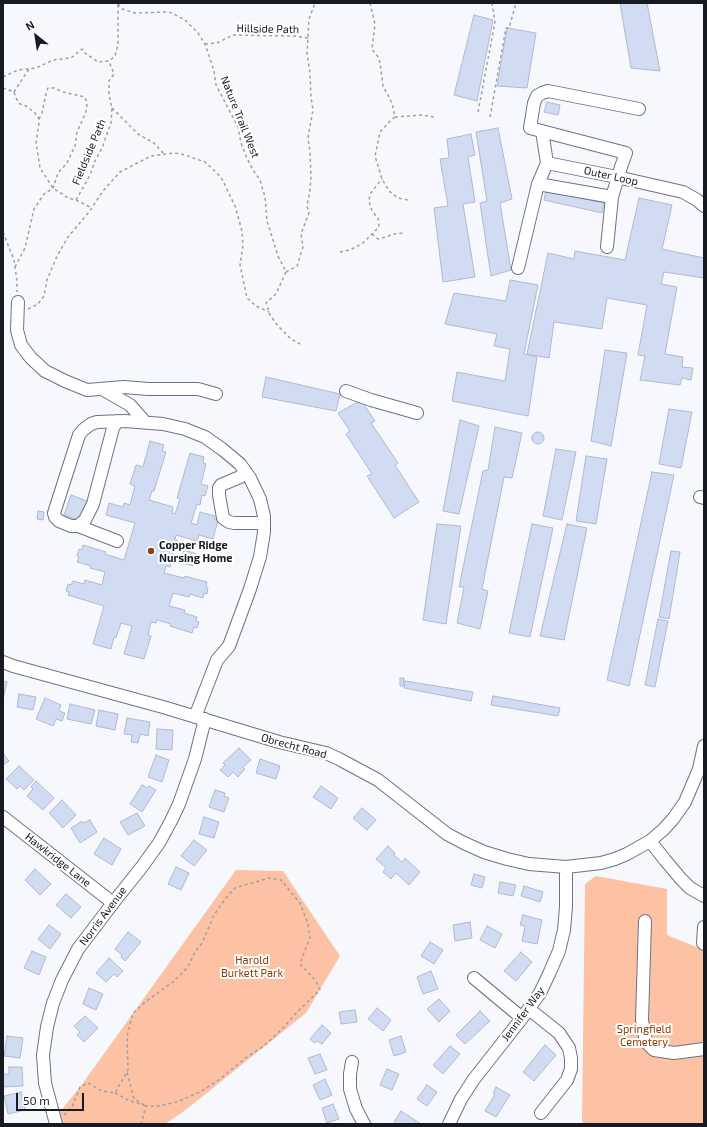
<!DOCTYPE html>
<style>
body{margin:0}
#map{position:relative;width:707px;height:1127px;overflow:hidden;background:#f6f8fd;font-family:"Exo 2",sans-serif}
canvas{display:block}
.frame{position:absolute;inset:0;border:4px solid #171a22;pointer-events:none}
.north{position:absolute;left:16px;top:16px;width:40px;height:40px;-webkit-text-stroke:3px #fff;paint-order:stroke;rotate:330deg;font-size:11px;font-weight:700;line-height:16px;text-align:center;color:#171a22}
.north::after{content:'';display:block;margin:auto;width:14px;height:18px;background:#171a22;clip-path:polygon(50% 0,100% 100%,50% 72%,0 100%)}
.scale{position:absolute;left:16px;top:1093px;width:68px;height:18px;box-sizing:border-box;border:2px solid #171a22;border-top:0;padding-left:5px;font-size:12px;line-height:14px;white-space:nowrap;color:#171a22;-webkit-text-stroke:3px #fff;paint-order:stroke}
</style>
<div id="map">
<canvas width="707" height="1127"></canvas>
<div class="frame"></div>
<div class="north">N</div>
<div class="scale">50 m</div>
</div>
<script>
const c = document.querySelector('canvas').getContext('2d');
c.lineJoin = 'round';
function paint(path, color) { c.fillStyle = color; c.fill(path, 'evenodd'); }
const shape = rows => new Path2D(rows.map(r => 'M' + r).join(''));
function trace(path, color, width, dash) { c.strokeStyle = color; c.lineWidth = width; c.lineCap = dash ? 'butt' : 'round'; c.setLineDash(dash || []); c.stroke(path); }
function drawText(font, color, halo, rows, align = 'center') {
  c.font = font + ' "Exo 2",sans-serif'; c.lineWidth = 4; c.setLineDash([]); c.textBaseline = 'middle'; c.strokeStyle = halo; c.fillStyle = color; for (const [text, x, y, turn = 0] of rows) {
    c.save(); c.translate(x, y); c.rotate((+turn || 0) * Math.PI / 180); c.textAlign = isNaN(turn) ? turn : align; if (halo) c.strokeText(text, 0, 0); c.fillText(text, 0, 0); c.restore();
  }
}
const green = shape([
 [236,870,283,871,340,956,306,1013,187,1109,165,1124,57,1124,55,1118,80,1087],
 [596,876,667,889,667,935,704,950,704,1124,583,1124,582,1119,585,884]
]);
const building = shape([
 [620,3,647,3,660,71,631,68,620,3],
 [474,15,493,20,477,101,454,95,474,15],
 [507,28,536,33,527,88,497,86,507,28],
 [547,102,560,105,558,115,544,112,547,102],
 [498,128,512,199,500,203,511,270,491,276,480,203,487,201,476,132,498,128],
 [471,134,475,155,468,157,475,202,463,204,475,277,443,282,434,208,448,206,440,159,449,158,447,139,471,134],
 [546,191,604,203,602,213,544,200,546,191],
 [639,198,672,205,662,249,704,258,704,278,664,272,661,284,677,287,665,354,683,357,682,367,693,368,691,380,682,378,680,385,640,380,645,356,638,355,647,305,607,298,602,329,554,322,549,358,527,354,548,253,574,259,575,251,625,260,639,198],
 [510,280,538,285,524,354,537,357,528,416,452,401,457,372,505,381,510,349,494,346,497,334,445,324,454,293,506,301,510,280],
 [605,350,627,353,611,446,591,441,605,350],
 [266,377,340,394,336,411,262,397,266,377],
 [361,400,375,421,371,423,398,463,395,465,419,502,394,518,367,476,372,474,346,434,350,431,338,413,361,400],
 [669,409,692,412,681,468,659,464,669,409],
 [460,420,479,426,459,514,443,511,460,420],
 [495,427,522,433,512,478,504,477,482,589,488,591,480,629,457,623,464,587,459,587,483,471,488,470,495,427],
 '532 438a6 6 0 1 1 12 0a6 6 0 1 1-12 0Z',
 [150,441,164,445,162,451,166,452,154,491,152,491,149,500,173,507,172,513,175,514,180,499,177,498,190,453,204,457,203,463,206,464,201,484,208,486,205,496,202,495,200,505,197,504,191,523,197,525,200,512,215,516,214,519,218,520,213,539,199,535,197,541,176,535,175,539,177,540,170,567,166,566,164,573,184,578,185,576,207,582,206,587,208,588,207,594,204,593,203,598,190,594,189,597,173,593,169,606,185,610,184,613,197,617,196,621,199,622,197,628,194,627,192,633,170,626,171,624,157,620,156,623,151,622,148,635,151,636,144,659,124,654,132,626,121,623,116,638,114,637,111,649,93,644,104,606,68,595,69,592,66,591,68,584,71,585,73,581,84,584,85,580,102,585,105,572,90,568,91,566,77,562,79,557,77,556,79,549,82,550,83,545,106,552,105,554,124,560,135,523,106,515,109,503,123,507,124,503,130,505,135,486,130,484,136,465,143,467,150,441],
 [556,449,576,452,562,520,543,516,556,449],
 [586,456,607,459,596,524,576,521,586,456],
 [652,472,674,475,629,686,607,680,652,472],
 [71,495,87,501,81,521,64,515,71,495],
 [38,511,44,512,43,520,37,519,38,511],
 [437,524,461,526,446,624,423,620,437,524],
 [532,524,553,528,530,637,509,633,532,524],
 [567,524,587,528,564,640,540,636,567,524],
 [184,550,197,554,193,566,180,562,184,550],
 [671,551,680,552,669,619,659,617,671,551],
 [658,619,668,621,655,687,645,685,658,619],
 [400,678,404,678,403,686,400,686,400,678],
 [3,681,7,682,3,699,3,681],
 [405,681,473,692,471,701,404,688,405,681],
 [19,694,36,697,33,710,17,707,19,694],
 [493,696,560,708,558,716,491,705,493,696],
 [45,698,61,705,59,711,65,713,62,721,56,719,53,726,36,719,45,698],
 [70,704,95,710,91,724,67,719,70,704],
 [99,710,118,714,115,730,96,726,99,710],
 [127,718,150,722,148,736,140,734,138,743,131,742,132,735,124,734,127,718],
 [157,729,173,730,172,750,156,749,157,729],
 [239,748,251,760,243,767,245,769,238,777,233,772,228,777,220,770,225,765,223,763,239,748],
 [3,753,9,761,3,765,3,753],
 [156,755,169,760,162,782,148,777,156,755],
 [260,759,280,766,276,779,256,773,260,759],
 [19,766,34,780,24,790,20,786,17,789,6,779,19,766],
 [36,781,54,798,43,810,27,796,33,789,31,787,36,781],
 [142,785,148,788,149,786,156,790,142,812,130,804,142,785],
 [321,786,338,798,331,809,313,797,321,786],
 [215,790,225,793,224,796,229,798,224,812,209,807,215,790],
 [62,800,76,815,63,828,49,813,62,800],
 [362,808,376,820,367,830,353,818,362,808],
 [137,813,145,826,128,835,120,822,137,813],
 [204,817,219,822,214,838,199,834,204,817],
 [90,820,97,832,80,843,71,828,82,821,83,823,90,820],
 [104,838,121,849,112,865,94,854,104,838],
 [194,840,207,850,194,866,181,856,194,840],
 [388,846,395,853,394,855,402,862,405,858,420,872,409,885,396,873,391,879,383,872,386,868,376,859,388,846],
 [176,867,189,873,181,890,168,884,176,867],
 [35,869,51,884,40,895,25,880,35,869],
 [474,874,485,877,482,888,471,885,474,874],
 [500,882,516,885,513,896,498,893,500,882],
 [524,886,543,892,540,902,521,896,524,886],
 [66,894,81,907,71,918,56,905,66,894],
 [523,915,542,920,537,944,522,941,525,926,520,925,523,915],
 [470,922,472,938,455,941,453,925,470,922],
 [49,925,61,934,50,949,38,939,49,925],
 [487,926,502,934,495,948,480,940,487,926],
 [128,932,141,942,125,961,121,957,122,955,115,949,128,932],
 [430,942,443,950,434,964,421,956,430,942],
 [32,951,46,957,39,975,24,968,32,951],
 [521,952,532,962,516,981,504,971,521,952],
 [109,958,123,971,117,977,114,974,106,982,96,973,109,958],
 [431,971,438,989,423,994,417,977,431,971],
 [89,988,103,994,96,1010,83,1004,89,988],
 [439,999,450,1011,439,1022,427,1009,439,999],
 [377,1008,391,1020,383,1031,368,1019,377,1008],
 [355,1010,357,1022,341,1024,339,1012,355,1010],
 [480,1011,490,1021,465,1044,456,1035,480,1011],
 [85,1016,98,1028,84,1042,77,1035,80,1032,74,1026,85,1016],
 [322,1025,331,1033,322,1044,317,1041,315,1043,310,1039,322,1025],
 [7,1036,23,1038,20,1058,4,1056,7,1036],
 [401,1036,406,1052,394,1056,389,1040,401,1036],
 [545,1045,556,1055,534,1081,523,1072,545,1045],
 [450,1046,460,1054,443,1074,433,1065,450,1046],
 [320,1054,327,1070,315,1074,308,1058,320,1054],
 [9,1067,22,1067,23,1086,3,1087,3,1074,9,1074,9,1067],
 [387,1069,399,1074,392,1090,380,1085,387,1069],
 [325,1079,332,1095,320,1100,313,1085,325,1079],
 [427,1085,437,1092,427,1106,417,1099,427,1085],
 [496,1087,510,1095,496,1117,485,1111,495,1094,493,1093,496,1087],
 [21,1092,25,1110,8,1114,4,1096,21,1092],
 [333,1104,339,1119,327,1123,322,1108,333,1104],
 [401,1111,421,1124,397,1124,394,1122,401,1111]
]);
const path = shape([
 [111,3,118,4],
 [370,3,375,24,372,49,379,58,381,70,383,86,392,103,395,117,422,115,434,117],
 [118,4,122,9,135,13,167,12,172,13,185,20,198,33,205,44,214,71,216,85,238,127,241,143,246,156,253,170,260,180,265,197,267,221,278,256,286,272],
 [205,44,217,43,233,35,294,36,308,38],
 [3,77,18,70,36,68,53,60,71,58,82,49,85,53,98,62,109,61,115,56,118,45,118,4],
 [3,88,14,92,16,98,20,104,26,106,35,113,39,119,39,123,36,142,40,168,53,188,68,198,76,200,90,175,95,161,102,148,111,123,112,108,109,95,109,81,114,74,109,61],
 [14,92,29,69],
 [112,108,138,134,154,143,164,154],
 [478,112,495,22,492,3],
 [395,117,391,120,380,132,375,156,382,179,389,191,398,198,408,200],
 [490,117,506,28,509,28,516,3],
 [39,119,42,113,46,94,48,88,54,88,63,92,85,97,87,104,86,112,77,132,75,146,67,163,58,173,53,188],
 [76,200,92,208],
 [3,232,14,260,17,281,17,292],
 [372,234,378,239,386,237,394,234,403,233],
 [340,252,350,250,363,243,379,227,378,218,372,211,369,201,370,194,382,179],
 [15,267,25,248,34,209,44,194,53,188],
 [286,272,297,266,303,247,301,234,309,213,307,206,310,190,311,177,310,152,308,138,313,110,311,97,310,73,307,54,309,19,315,3],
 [286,272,276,294,266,303,270,315,278,326,291,339,300,344],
 [28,309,38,304,44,296,47,280,57,256,68,237,89,212,103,191,120,172,151,156,175,153,185,155,205,162,216,172,222,179,235,206,242,231,243,246,240,265,247,298,256,306,269,312],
 [115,1093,128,1100,146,1106,134,1099,127,1072],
 [64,1115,72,1107,80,1087,88,1083,102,1091,115,1093,128,1070,127,1036,133,1013,145,1002,173,982,188,967,195,952,202,943,214,915,226,898,235,888,269,878,281,880,300,903,308,924,310,938,305,950,300,964,316,981,320,990,298,1011,283,1028,264,1046,247,1057,220,1079,200,1092,177,1102,158,1106,146,1106,141,1124]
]);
const minor = shape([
 [542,131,547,163,617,177,683,192,697,200,704,206],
 [547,163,538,184,612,197,621,167,626,153,530,128,534,103,537,96,542,93,548,91,639,109],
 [607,247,612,197],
 [518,268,538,184],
 [18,302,17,330,21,345,31,358,45,371,65,381,87,390,124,387,148,389,198,389,216,394],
 [102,389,130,405,145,422],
 [346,391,371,400,417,413],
 [245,471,240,477,221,485,219,488,219,495,223,518,229,522,234,523,264,523],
 [700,497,704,498],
 [78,526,85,520,93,504,113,428,117,421],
 [117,541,78,526,71,526,59,521,55,517,54,513,79,435,83,430,91,424,97,422,125,421,163,424,185,429,205,437,222,449,240,464,250,478,260,499,264,516,264,532,260,557,250,589,229,646,217,660,195,717],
 [3,662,13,666,163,707,279,742,326,753,339,759,378,780,447,834,464,843,484,852,507,859,529,864,566,867,601,863,615,859,627,854,650,841,663,830,673,819,685,802,699,769,704,746],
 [3,817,113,903],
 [650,841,665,860,681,879,690,888,704,896],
 [645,921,642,1020,646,1042,654,1050,674,1053,704,1049],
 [704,927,703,943,704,944],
 [474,978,522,1018],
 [529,1009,559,1033,569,1048,571,1058,571,1069,567,1080,541,1113],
 [352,1062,350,1074,350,1089,356,1109,364,1124],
 [56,1124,45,1083,43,1055,47,1027,53,1003,62,980,78,949,113,903,141,868,159,843,171,821,179,804,195,759,205,719],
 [449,1124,461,1099,474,1079,522,1018,540,993,549,974,559,951,564,930,566,907,566,867]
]);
const markers = [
 [151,551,4,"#89441b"]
];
const streetNames = [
 ["Hillside Path",268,29,1],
 ["Nature Trail West",240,117,68],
 ["Fieldside Path",89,152,-67],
 ["Outer Loop",611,176,12],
 ["Obrecht Road",294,746,15],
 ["Hawkridge Lane",58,860,38],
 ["Norris Avenue",103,916,-53],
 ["Jennifer Way",523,1014,-54]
];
const poiNames = [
 ["Copper Ridge",159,545],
 ["Nursing Home",159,558]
];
const parkNames = [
 ["Harold",252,960],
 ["Burkett Park",252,973],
 ["Springfield",644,1029],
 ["Cemetery",644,1042]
];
paint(green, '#fdc2a4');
paint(building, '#d1dbf1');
trace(building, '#b0b9d0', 1);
trace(minor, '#6a7387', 14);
trace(path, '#9d9fa5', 1.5, [3, 3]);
trace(minor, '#fff', 12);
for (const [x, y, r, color] of markers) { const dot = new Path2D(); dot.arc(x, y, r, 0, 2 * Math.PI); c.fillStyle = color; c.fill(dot); trace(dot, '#fff', 1.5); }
drawText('11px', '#171a22', '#fff', streetNames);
drawText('bold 11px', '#171a22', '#fff', poiNames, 'left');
drawText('11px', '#873b06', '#fff', parkNames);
</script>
